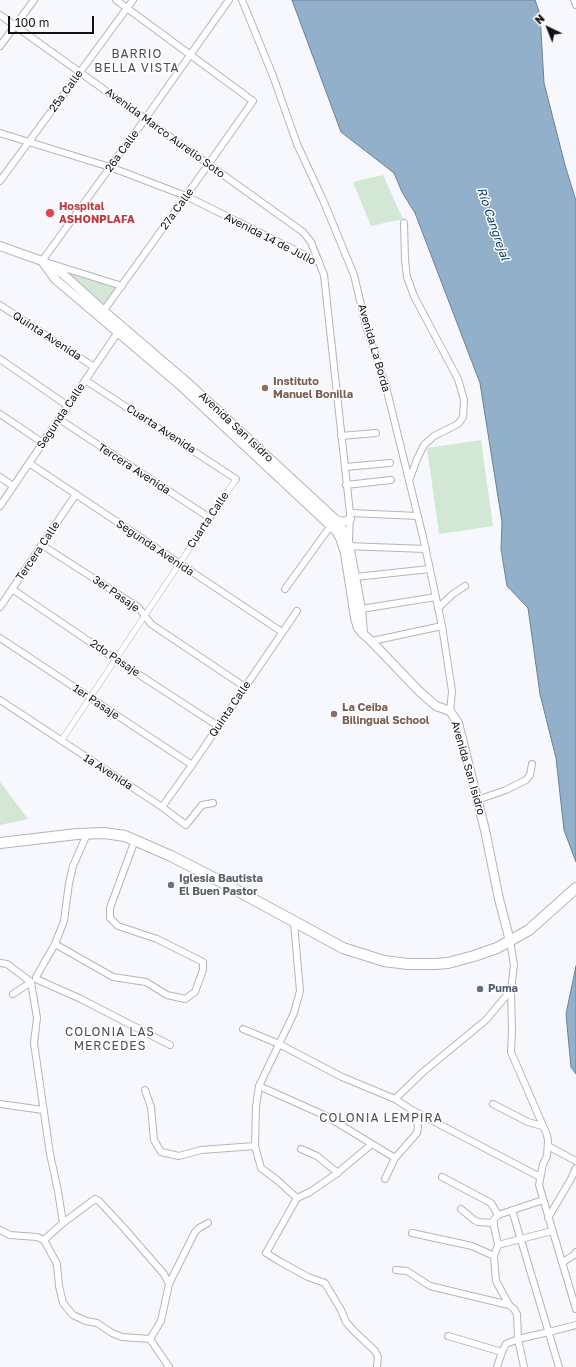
<!DOCTYPE html>
<meta charset="utf-8">
<style>
body{margin:0}
#map{position:relative;width:576px;height:1367px;overflow:hidden;background:#f7f8fe;font-family:"Golos Text",sans-serif}
canvas{display:block}
.north{position:absolute;left:528px;top:8px;width:40px;height:40px;-webkit-text-stroke:3px #fff;paint-order:stroke;rotate:317deg;font-size:11px;font-weight:700;line-height:16px;text-align:center;color:#111113}
.north::after{content:'';display:block;margin:auto;width:14px;height:18px;background:#111113;clip-path:polygon(50% 0,100% 100%,50% 72%,0 100%)}
.scale{position:absolute;left:8px;top:16px;width:86px;height:18px;box-sizing:border-box;border:2px solid #111113;border-top:0;padding-left:5px;font-size:12px;line-height:14px;white-space:nowrap;color:#111113;-webkit-text-stroke:3px #fff;paint-order:stroke}
</style>
<div id="map">
<canvas width="576" height="1367"></canvas>
<div class="north">N</div>
<div class="scale">100 m</div>
</div>
<script>
const c = document.querySelector('canvas').getContext('2d');
c.lineJoin = 'round';
function paint(path, color) { c.fillStyle = color; c.fill(path, 'evenodd'); }
const shape = rows => new Path2D(rows.map(r => 'M' + r).join(''));
function trace(path, color, width, dash) { c.strokeStyle = color; c.lineWidth = width; c.lineCap = dash ? 'butt' : 'round'; c.setLineDash(dash || []); c.stroke(path); }
function drawText(font, color, halo, rows, align = 'center') {
  c.font = font + ' "Golos Text",sans-serif'; c.lineWidth = 3; c.setLineDash([]); c.textBaseline = 'middle'; c.strokeStyle = halo; c.fillStyle = color; for (const [text, x, y, turn = 0] of rows) {
    c.save(); c.translate(x, y); c.rotate((+turn || 0) * Math.PI / 180); c.textAlign = isNaN(turn) ? turn : align; if (halo) c.strokeText(text, 0, 0); c.fillText(text, 0, 0); c.restore();
  }
}
const green = shape([
 [383,175,403,219,371,226,353,182],
 [62,270,116,288,103,305],
 [481,440,493,526,439,534,427,448],
 [0,782,28,819,0,825]
]);
const water = shape([
 [292,0,535,0,540,14,544,83,565,165,576,201,576,862,564,830,556,758,540,694,528,608,507,586,501,549,502,522,480,383,415,213,402,192,394,173,341,132,292,0],
 [576,966,576,1074,571,1067,566,1014,576,966]
]);
const pedestrian = shape([
 [61,741,236,479]
]);
const minor = shape([
 [242,0,273,76,297,144,323,200,354,275,366,326,386,387,423,537,442,626,452,691,450,711],
 [574,0,576,5],
 [0,15,303,232,311,242,324,275,350,513,349,539],
 [0,46,34,0],
 [0,133,110,167,186,196,319,262],
 [0,181,133,0],
 [404,223,405,260,407,277,414,296,458,379,464,400,463,417,458,424,434,436,424,445,417,459,409,481],
 [122,286,42,261,145,119,229,0],
 [0,305,94,367],
 [102,313,186,196,253,101,116,0],
 [0,359,68,406],
 [85,380,236,479],
 [0,414,43,443],
 [59,419,210,518],
 [341,436,376,433],
 [29,463,282,632],
 [345,467,390,463],
 [0,477,13,486],
 [346,485,391,480],
 [0,506,120,329],
 [350,513,418,516],
 [42,545,138,607,151,624,245,687],
 [346,546,426,549],
 [355,577,430,569],
 [12,589,115,659,218,726],
 [285,589,332,524],
 [0,607,76,494],
 [438,608,453,594,465,586],
 [361,609,436,597],
 [0,638,192,765],
 [372,641,442,626],
 [0,700,162,807,186,825,202,805,213,803],
 [477,800,506,790,526,780,530,775,532,764],
 [162,807,192,765,297,611],
 [87,834,73,866,69,883,64,921,55,944,36,977,36,979,81,999,170,1045],
 [294,923,300,991,294,1013,259,1086,256,1106,255,1146,261,1168,277,1180,297,1198],
 [510,941,514,965,511,990,512,1031,511,1052,547,1135,548,1141,547,1156,543,1164,539,1185,576,1309],
 [55,944,113,977,146,982,167,995,185,999,195,992,203,970,203,962,157,939,118,926,110,918,110,908,135,840],
 [0,963,7,964,31,982,37,1018,34,1043,50,1154,58,1191,63,1223],
 [13,994,31,982],
 [243,1029,279,1044,342,1077,395,1099,412,1110,540,1177],
 [259,1086,326,1116,395,1158],
 [145,1090,151,1107,154,1140,161,1152,179,1156,201,1150,255,1146],
 [395,1099,423,1072,486,1020,511,990],
 [0,1104,43,1110],
 [493,1104,528,1122,542,1126],
 [372,1144,336,1174,310,1192,297,1198,266,1253,279,1261,308,1277,325,1283,341,1310,346,1322,353,1330,375,1351,378,1357,377,1367],
 [548,1146,576,1161],
 [301,1149,317,1156,338,1173],
 [442,1177,491,1203,498,1215],
 [385,1179,395,1158,417,1133,418,1127,417,1121,412,1110],
 [461,1209,474,1220,478,1222,494,1223],
 [512,1210,559,1367],
 [548,1218,571,1179,576,1168],
 [0,1230,10,1235,37,1237,44,1240,57,1264,59,1286,63,1303,73,1315,86,1321,97,1323,112,1333,122,1337,150,1339,169,1367],
 [412,1233,472,1246,494,1256],
 [44,1240,63,1223,95,1199,99,1201,123,1227,164,1274,169,1284],
 [498,1245,552,1231],
 [563,1262,574,1255,576,1252],
 [396,1270,407,1271,430,1286,509,1305],
 [448,1336,502,1352],
 [150,1339,161,1321,169,1284,195,1232,199,1228,208,1223],
 [497,1367,502,1352,506,1344,518,1339,549,1332,576,1325],
 [524,1367,518,1339,517,1314,514,1309,509,1305,496,1281,494,1256,498,1245,493,1221,498,1215,543,1200]
]);
const tertiary = shape([
 [0,246,42,261,63,274,104,311,187,382,334,518,346,534,349,545,361,609,363,633],
 [42,261,55,279,182,387,336,531,340,538,345,553,355,618,358,628,363,634,369,639,420,692,436,706,450,711,458,723,485,830,499,899,510,941],
 [336,520,344,522,350,519]
]);
const primary = shape([
 [0,843,77,834,104,833,125,836,171,856,214,878,343,948,384,961,408,964,435,964,448,963,474,956,497,948,529,930,576,888]
]);
const markers = [
 [50,213,5,"#e0444e"],
 [265,388,4,"#8d6e63"],
 [334,714,4,"#8d6e63"],
 [171,885,4,"#6b7280"],
 [480,989,4,"#5c6f8a"]
];
const streetNames = [
 ["25a Calle",66,91,-54],
 ["Avenida Marco Aurelio Soto",165,133,36],
 ["26a Calle",122,151,-54],
 ["27a Calle",177,209,-54],
 ["Avenida 14 de Julio",270,239,27],
 ["Quinta Avenida",47,336,33],
 ["Avenida La Borda",374,348,74],
 ["Segunda Calle",61,416,-56],
 ["Avenida San Isidro",236,427,43],
 ["Cuarta Avenida",161,429,33],
 ["Tercera Avenida",134,469,33],
 ["Cuarta Calle",208,520,-56],
 ["Segunda Avenida",155,548,34],
 ["Tercera Calle",38,551,-56],
 ["3er Pasaje",116,594,35],
 ["2do Pasaje",115,658,34],
 ["1er Pasaje",96,702,34],
 ["Quinta Calle",230,709,-56],
 ["Avenida San Isidro",468,768,74],
 ["1a Avenida",108,772,33]
];
const healthNames = [
 ["Hospital",59,207],
 ["ASHONPLAFA",59,220]
];
const educationNames = [
 ["Instituto",273,382],
 ["Manuel Bonilla",273,395],
 ["La Ceiba",342,708],
 ["Bilingual School",342,721]
];
const worshipNames = [
 ["Iglesia Bautista",179,879],
 ["El Buen Pastor",179,892]
];
const serviceNames = [
 ["Puma",488,989]
];
const neighbourhoodNames = [
 ["BARRIO",137,54],
 ["BELLA VISTA",137,68],
 ["COLONIA LAS",110,1032],
 ["MERCEDES",110,1046],
 ["COLONIA LEMPIRA",381,1118]
];
const waterNames = [
 ["Río Cangrejal",493,224,71]
];
paint(green, '#d3e7d5');
paint(water, '#93b0cb');
trace(water, '#6c8094', 1);
trace(pedestrian, '#b4b5bb', 6);
trace(minor, '#b4b5bb', 8);
trace(tertiary, '#b4b5bb', 10);
trace(primary, '#b4b5bb', 12);
trace(pedestrian, '#fff', 5);
trace(minor, '#fff', 6);
trace(tertiary, '#fff', 8);
trace(primary, '#fff', 10);
for (const [x, y, r, color] of markers) { const dot = new Path2D(); dot.arc(x, y, r, 0, 2 * Math.PI); c.fillStyle = color; c.fill(dot); trace(dot, '#fff', 1.5); }
drawText('11px', '#111113', '#fff', streetNames);
drawText('bold 11px', '#be3a42', '#fff', healthNames, 'left');
drawText('bold 11px', '#785e54', '#fff', educationNames, 'left');
drawText('bold 11px', '#5b616d', '#fff', worshipNames, 'left');
drawText('bold 11px', '#4e5e75', '#fff', serviceNames, 'left');
c.letterSpacing = '1px';
drawText('12px', '#4b4c51', '#fff', neighbourhoodNames);
c.letterSpacing = '0px';
drawText('italic 12px', '#05385c', '#fff', waterNames);
</script>
